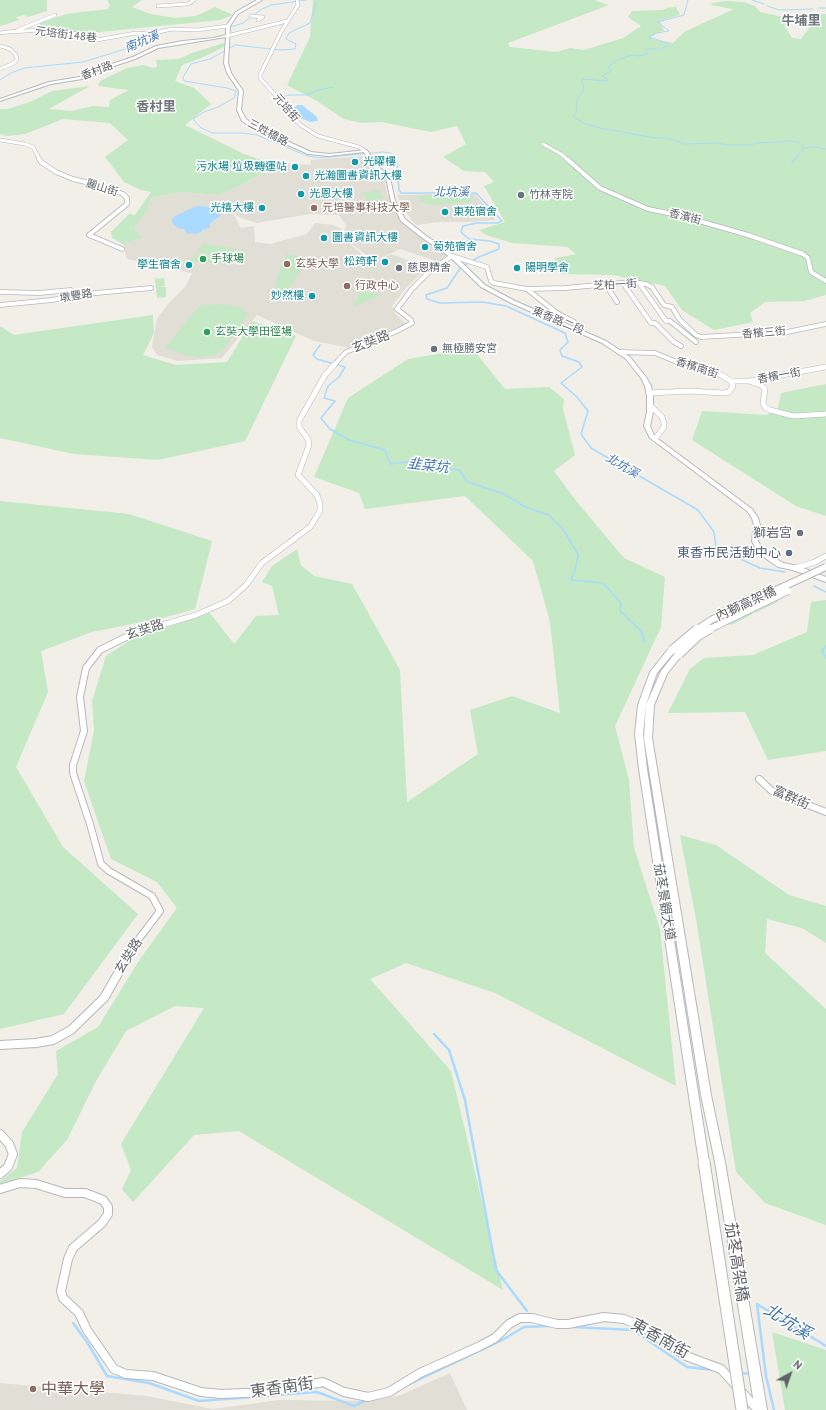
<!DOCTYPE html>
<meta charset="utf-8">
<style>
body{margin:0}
#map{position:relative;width:826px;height:1410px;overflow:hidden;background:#f1efe8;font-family:"PT Sans",sans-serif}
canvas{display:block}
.north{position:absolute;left:770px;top:1354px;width:40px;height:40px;-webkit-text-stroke:3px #fff;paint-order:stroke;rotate:40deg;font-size:11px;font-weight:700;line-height:16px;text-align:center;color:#5f6368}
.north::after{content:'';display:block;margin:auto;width:14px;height:18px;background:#5f6368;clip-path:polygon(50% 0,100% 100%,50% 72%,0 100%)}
</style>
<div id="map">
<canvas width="826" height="1410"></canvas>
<div class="north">N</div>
</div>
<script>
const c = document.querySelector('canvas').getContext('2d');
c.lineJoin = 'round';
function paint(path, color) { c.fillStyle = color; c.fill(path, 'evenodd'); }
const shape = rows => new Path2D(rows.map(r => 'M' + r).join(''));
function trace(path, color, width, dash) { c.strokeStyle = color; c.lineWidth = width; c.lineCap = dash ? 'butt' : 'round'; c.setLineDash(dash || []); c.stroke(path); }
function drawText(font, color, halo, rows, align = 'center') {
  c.font = font + ' "PT Sans","Noto Sans TC",sans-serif'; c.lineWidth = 3; c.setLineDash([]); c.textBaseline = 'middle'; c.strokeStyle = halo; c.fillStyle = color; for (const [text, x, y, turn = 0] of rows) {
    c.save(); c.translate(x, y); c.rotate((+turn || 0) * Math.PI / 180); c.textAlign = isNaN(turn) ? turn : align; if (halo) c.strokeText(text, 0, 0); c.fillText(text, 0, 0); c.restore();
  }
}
const education = shape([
 [364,156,371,166,384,177,387,193,401,218,450,255,441,263,400,249,374,261,353,245,344,234,346,225,339,215,310,214,257,223,241,218,233,213,241,228,254,226,255,242,270,244,307,234,315,223,333,225,342,229,339,234,366,258,374,262,391,254,428,267,406,288,392,306,396,314,406,324,350,348,314,341,257,315,222,358,178,361,157,355,152,347,157,319,168,304,185,287,192,273,127,259,123,244,142,238,134,227,146,213,152,198,182,192,218,195,240,186,269,170,273,171,275,167,289,164,310,165,311,160],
 [469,193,475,194,496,220,469,222,439,222,416,225,403,209,397,195],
 [450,1373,467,1410,0,1410,0,1383,146,1396,213,1409,279,1400,369,1401,401,1395]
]);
const green = shape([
 [0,0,47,0,47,11,28,17,24,15,16,17,19,20,0,26],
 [107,0,142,0,132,7,151,14,175,18,196,16,215,7,233,15,220,20,40,38,40,23,66,14,108,9,110,5],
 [313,0,594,0,609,5,508,43,510,47,556,52,570,48,584,50,623,38,641,26,628,17,632,11,662,10,667,8,676,7,680,15,659,21,664,30,650,37,652,39,673,43,684,32,734,9,711,5,712,3,727,1,744,2,755,6,760,12,783,17,793,22,784,25,792,38,801,39,811,26,814,14,826,14,826,295,804,301,765,302,750,313,753,322,714,330,682,310,665,286,613,275,562,274,548,266,556,258,576,254,567,247,512,243,486,235,479,230,505,222,484,186,494,182,485,172,464,171,443,157,466,144,457,126,431,132,381,122,362,123,344,119,317,101,287,85,310,37],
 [224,43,224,47,201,58,182,65,175,81,194,88,211,104,185,125,244,154,270,163,269,170,240,186,218,195,182,192,152,198,146,213,134,227,142,238,123,244,112,238,111,232,129,214,135,215,151,192,141,190,124,182,105,157,128,140,110,123,63,119,25,134,7,136,0,134,0,109,8,109,30,102,52,91,90,86,49,109,72,111,92,106,109,107,110,100,129,90,98,86,100,81,127,68,144,65,152,68,157,67,156,60,179,59,192,53],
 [379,190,384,198,367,201,363,193],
 [472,195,473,196,471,197,474,200,468,203,430,205,421,202,420,201,421,198,415,198,415,196],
 [382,200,387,207,384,208,386,211,373,213,366,202],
 [203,244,237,248,231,256,197,253],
 [287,254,300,256,304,264,283,299,276,293,276,280],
 [194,255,216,258,234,260,230,265,190,261],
 [164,278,165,286,159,287,166,287,166,297,157,298,155,279],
 [360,291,381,294,381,295,354,307],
 [218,304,240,307,248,314,223,350,212,356,196,357,181,354,171,349,165,348,200,305,205,306],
 [153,315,154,333,143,355,176,365,227,362,252,321,296,336,245,441,158,460,74,454,0,438,0,326,14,335],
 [472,348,505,389,549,387,564,399,563,409,575,455,554,471,577,502,624,558,665,577,661,627,615,726,629,780,634,848,660,929,676,1086,495,993,406,963,370,979,451,1071,503,1290,239,1131,194,1135,133,1202,122,1189,131,1170,121,1144,204,1008,175,1006,126,1031,96,1081,67,1140,38,1172,0,1184,0,1181,17,1168,22,1132,58,1074,56,1051,98,1027,140,959,177,908,157,882,111,859,84,781,94,731,92,701,106,656,132,639,210,613,234,644,256,616,279,615,272,586,262,582,272,566,297,549,301,565,314,576,352,584,400,670,407,802,478,754,470,710,512,696,560,713,550,622,533,561,465,496,365,509,359,493,314,477,348,398,408,359],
 [826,384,826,516,796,506,692,440,702,411,766,415,778,408,781,393],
 [0,501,129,514,212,541,195,609,163,618,92,632,41,651,48,692,16,767,63,847,138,914,64,1014,0,1029],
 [762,588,779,601,755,613,739,599],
 [826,600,826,751,768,760,745,712,668,713,690,669,704,658,753,655,807,632,811,602],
 [737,601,753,614,731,625,714,611],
 [680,835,716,845,789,895,826,906,826,943,802,928,767,919,765,953,826,1009,826,1225,765,1203,736,1172,696,919],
 [772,1332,826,1350,826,1410,785,1410]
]);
const water = shape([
 [297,105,302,105,317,117,318,121,310,122,298,117,295,114,294,108],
 [201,206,210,207,220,212,220,216,209,224,211,227,202,230,200,233,196,234,186,233,184,229,178,228,172,223,172,219,175,216,194,207]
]);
const streamFar3 = shape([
 [313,0,316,3,310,23,289,33,286,39,296,44,295,49,281,50,235,45,210,59,191,64,183,77,184,81,227,88,236,91,234,98,218,107,204,112,193,119,201,128,213,133,242,133,257,135,305,155,318,158,383,152,391,153,395,160],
 [688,0,684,15,658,22,669,31,657,33,649,37,668,43,668,45,661,49,650,49,646,51,648,54,639,56,632,55,618,60,608,67,611,71,602,76,608,80,606,81,582,79,584,90,577,99,576,113,573,116,583,123,600,128,655,138,668,138,684,144,718,143,726,145,751,145,756,143,793,141,800,143,804,148,794,160],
 [752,0,764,4],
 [767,6,779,10,813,9],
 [818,8,826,8],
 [196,31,234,26,243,23,262,9,271,5,306,0],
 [0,80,11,73,24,68,83,62,145,43,161,33,175,30],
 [280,98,289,95,306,95,318,90,333,87],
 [804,148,816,147,826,149]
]);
const streamFar2 = shape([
 [394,159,397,164,399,190,401,193,476,193,502,221,497,223,477,223,463,226,461,232,469,239,490,241,499,244,499,249,479,257,461,267,447,288,426,295,427,299,440,303,482,302,506,306,565,333,568,342,560,350,562,356,579,362,582,367,561,383,577,397,588,411,581,434,591,448,698,510,714,532,716,548,760,568,785,572],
 [792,163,795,159],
 [320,345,313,355,317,359,345,367,339,377,328,386,324,398,335,401,321,418,330,429,349,440,385,450,390,464,406,462,459,470,468,482,504,494,525,507,549,515,564,531,578,554,576,567,571,580,603,583,621,603,620,611,640,630],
 [814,586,826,592]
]);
const streamFar1 = shape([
 [639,629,642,632,644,641],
 [826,646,822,651,826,658]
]);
const stream = shape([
 [434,1034,449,1050,465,1100,496,1270,527,1311],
 [73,1323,87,1342,107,1376,149,1383,199,1401,253,1397],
 [573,1327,633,1330,687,1367,714,1370],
 [740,1373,752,1374],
 [407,1385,504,1339,524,1327,550,1326],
 [275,1395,317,1392,354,1406,367,1400],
 [774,1410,766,1376,757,1304,826,1346]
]);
const minorFar4 = shape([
 [297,0,298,5,281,32,260,75,260,78,285,106,291,116,302,126,318,136,359,147,365,151],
 [158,6,188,4,194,0],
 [251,16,263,17,258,20],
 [12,32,38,30,72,33,97,40,136,33,151,34,171,29,197,30,228,26],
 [0,33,16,31,55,15],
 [227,36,287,21],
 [0,46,10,49,16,55,17,59,14,63,0,69],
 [0,140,25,144,33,147,40,160],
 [543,144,561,154,568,160]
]);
const minorFar3 = shape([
 [39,159,41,162,56,172,73,179,102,186,123,194,127,198,127,204,89,235,122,249],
 [567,159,600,188,648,209,678,215,748,235,803,254,808,258,811,272,826,281],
 [623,283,651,323,655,323,674,342,681,346],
 [639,283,666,321,670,321,696,342],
 [602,285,608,288,617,302],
 [527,289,565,288,633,282,646,284,652,287,664,305,672,307,680,320,696,335,701,337,787,332,826,324],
 [0,292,39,293,71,290],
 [0,305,52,300,85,294,151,288],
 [619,352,655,353,684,365],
 [334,365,346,352,397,331,412,323,411,320,397,309,412,289,429,272,452,256,487,267,491,281,494,283,527,289,557,313,574,322]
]);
const minorFar2 = shape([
 [731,381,749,381,826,367],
 [749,381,762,386,765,389,763,403,765,407,770,410,793,416,826,414],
 [649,393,689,391,724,393,729,392,733,386,731,381,721,375,681,364],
 [650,405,662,417,664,423,664,427,655,439],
 [795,568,815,562,826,556],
 [145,630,196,615,228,601,246,585,262,563,310,527,320,511,320,504,317,495,298,475,309,445,308,439,299,427,299,421,325,375,335,364]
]);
const minorFar1 = shape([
 [759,779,772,791,826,812],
 [120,971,138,940,160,911,152,896,109,871,101,864,90,824,73,773,73,765,84,731,80,697,86,668,100,650,132,634,149,629]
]);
const minor = shape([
 [0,1045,36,1043,53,1040,71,1030,104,998,120,970],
 [0,1134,9,1144,13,1154,8,1167,0,1174],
 [0,1189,20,1183,36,1184,65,1193,85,1193,103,1200,108,1207,108,1214,102,1223,73,1248,68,1259,61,1291,63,1298,79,1313,87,1330,114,1369,126,1374,153,1376,201,1392,221,1394,270,1392,323,1382,344,1392,368,1397,389,1392,420,1373,480,1346,495,1338,509,1324,520,1318,532,1318,557,1324,568,1324,604,1317,624,1319,641,1326,686,1356,721,1369,758,1410]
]);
const tertiary = shape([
 [257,0,262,0,238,14,230,26,228,63,231,73,243,91,241,110,246,119,263,130,311,152,329,154,367,150,377,165,390,178,395,201,405,219,425,235,454,255,485,285,515,301,606,341,630,357,646,377,651,386,653,396,653,412,650,426,654,436,752,509,758,518,760,525,758,541,763,550,783,563,798,566,826,577,826,582,793,570,778,567,758,553,752,541,754,525,752,518,747,511,650,438,644,426,647,412,647,396,645,386,641,378,626,359,602,343,511,303,481,287,450,257,421,237,401,221,391,201,386,178,373,167,364,152,329,156,308,154,259,132,242,121,237,110,239,91,227,73,224,63,226,37,158,48,135,59,111,67,88,78,51,84,0,101,0,99,49,82,86,76,109,65,133,57,156,46,183,41,214,38,226,35,226,26,236,12,257,0],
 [672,647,676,650,657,673,653,684,646,705,643,734,647,769,709,1162,708,1166,704,1167,700,1166,699,1162,639,769,635,734,638,705,650,672,669,648,672,647],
 [679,651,683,654,667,674,654,705,652,738,711,1095,725,1162,767,1410,755,1410,715,1162,701,1095,644,738,646,705,661,671,676,652,679,651]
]);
const tertiaryBridgeFar2 = shape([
 [696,630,711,620,826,567],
 [708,630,788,591]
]);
const tertiaryBridgeFar1 = shape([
 [672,650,697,629],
 [679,654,698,636,710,629]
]);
const tertiaryBridge = shape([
 [704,1162,742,1410]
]);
const markers = [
 [355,162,4,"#0f9aa8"],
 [295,167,4,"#0f9aa8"],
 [306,176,4,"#0f9aa8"],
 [301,194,4,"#0f9aa8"],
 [521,195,4,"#6b7280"],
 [262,208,4,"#0f9aa8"],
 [314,208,4,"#8d6e63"],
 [445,212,4,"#0f9aa8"],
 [324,238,4,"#0f9aa8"],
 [425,247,4,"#0f9aa8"],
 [203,259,4,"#2e9e5b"],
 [385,262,4,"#0f9aa8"],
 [287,264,4,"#8d6e63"],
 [189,265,4,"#0f9aa8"],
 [399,268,4,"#6b7280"],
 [517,268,4,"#0f9aa8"],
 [347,286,4,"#8d6e63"],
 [312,296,4,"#0f9aa8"],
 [207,332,4,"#2e9e5b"],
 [434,349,4,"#6b7280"],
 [800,533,4,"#6b7280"],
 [789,553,4,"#5c6f8a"],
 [33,1389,4,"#8d6e63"]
];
const farStreetnames = [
 ["元培街148巷",66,35,7],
 ["香村路",97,71,-21],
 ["元培街",286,108,49],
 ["三姓橋路",268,133,28],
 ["麗山街",102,188,17],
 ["香濱街",685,217,14],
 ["芝柏一街",615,285,-3],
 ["墩豐路",76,296,-9],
 ["東香路二段",558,321,23],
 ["香檳三街",764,333,-5],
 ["香檳南街",697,368,18],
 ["香檳一街",779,376,-10]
];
const farCulturenames = [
 ["光曜樓",363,162],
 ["污水場 垃圾轉運站",287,167,"right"],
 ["光瀚圖書資訊大樓",314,176],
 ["光恩大樓",309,194],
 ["光禧大樓",254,208,"right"],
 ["東苑宿舍",453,212],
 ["圖書資訊大樓",332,238],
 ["菊苑宿舍",433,247],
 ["松筠軒",377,262,"right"],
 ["學生宿舍",181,265,"right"],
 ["陽明學舍",525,268],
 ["妙然樓",304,296,"right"]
];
const farWorshipnames = [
 ["竹林寺院",529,195],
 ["慈恩精舍",407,268],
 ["無極勝安宮",442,349]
];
const farEducationnames = [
 ["元培醫事科技大學",322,208],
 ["玄奘大學",295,264],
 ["行政中心",355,286]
];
const farLeisurenames = [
 ["手球場",211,259],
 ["玄奘大學田徑場",215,332]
];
const farWaternames = [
 ["南坑溪",142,42,-23],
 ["北坑溪",451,193],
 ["北坑溪",622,466,30]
];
const farQuarternames = [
 ["牛埔里",801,21],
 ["香村里",156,107]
];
const streetNames = [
 ["玄奘路",371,342,-22],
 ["內獅高架橋",746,604,-25],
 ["玄奘路",145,630,-18],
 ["富群街",791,798,24],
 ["茄苳景觀大道",664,902,81],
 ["玄奘路",129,956,-58]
];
const worshipNames = [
 ["獅岩宮",792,533]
];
const serviceNames = [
 ["東香市民活動中心",781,553]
];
const waterNames = [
 ["韭菜坑",428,466,7]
];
const nearStreetnames = [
 ["茄苳高架橋",736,1262,81],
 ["東香南街",660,1339,29],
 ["東香南街",282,1388,-8]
];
const nearEducationnames = [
 ["中華大學",41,1389]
];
const nearWaternames = [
 ["北坑溪",787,1322,32]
];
paint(education, '#e1ded6');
paint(green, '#c5e8c5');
paint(water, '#aadaff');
trace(streamFar3, '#aadaff', 1);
trace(streamFar2, '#aadaff', 1.5);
trace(streamFar1, '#aadaff', 2);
trace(stream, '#aadaff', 2.5);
trace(minorFar4, '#b5b8bc', 4);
trace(minorFar3, '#b5b8bc', 5.5);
trace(minorFar2, '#b5b8bc', 6);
trace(minorFar1, '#b5b8bc', 8);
trace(minor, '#b5b8bc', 10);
trace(tertiary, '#b5b8bc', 2);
trace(minorFar4, '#fff', 3);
trace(minorFar3, '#fff', 4);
trace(minorFar2, '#fff', 5);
trace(minorFar1, '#fff', 6);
trace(minor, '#fff', 8);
paint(tertiary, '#fff');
trace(tertiaryBridgeFar2, '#b5b8bc', 8, []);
trace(tertiaryBridgeFar1, '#b5b8bc', 10, []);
trace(tertiaryBridge, '#b5b8bc', 13, []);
trace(tertiaryBridgeFar2, '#fff', 6);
trace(tertiaryBridgeFar1, '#fff', 8);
trace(tertiaryBridge, '#fff', 11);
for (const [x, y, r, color] of markers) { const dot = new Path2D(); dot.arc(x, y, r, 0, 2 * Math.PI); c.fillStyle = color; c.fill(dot); trace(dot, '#fff', 1.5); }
drawText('11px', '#5f6368', '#fff', farStreetnames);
drawText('11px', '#0d838f', '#fff', farCulturenames, 'left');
drawText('11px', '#5b616d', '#fff', farWorshipnames, 'left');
drawText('11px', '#785e54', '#fff', farEducationnames, 'left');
drawText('11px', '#27864d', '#fff', farLeisurenames, 'left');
drawText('italic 12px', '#4174aa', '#fff', farWaternames);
drawText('bold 13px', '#70757a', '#fff', farQuarternames);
drawText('13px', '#5f6368', '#fff', streetNames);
drawText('13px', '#5b616d', '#fff', worshipNames, 'right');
drawText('13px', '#4e5e75', '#fff', serviceNames, 'right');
drawText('italic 14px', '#4174aa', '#fff', waterNames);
drawText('16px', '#5f6368', '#fff', nearStreetnames);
drawText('16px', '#785e54', '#fff', nearEducationnames, 'left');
drawText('italic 17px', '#4174aa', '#fff', nearWaternames);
</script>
